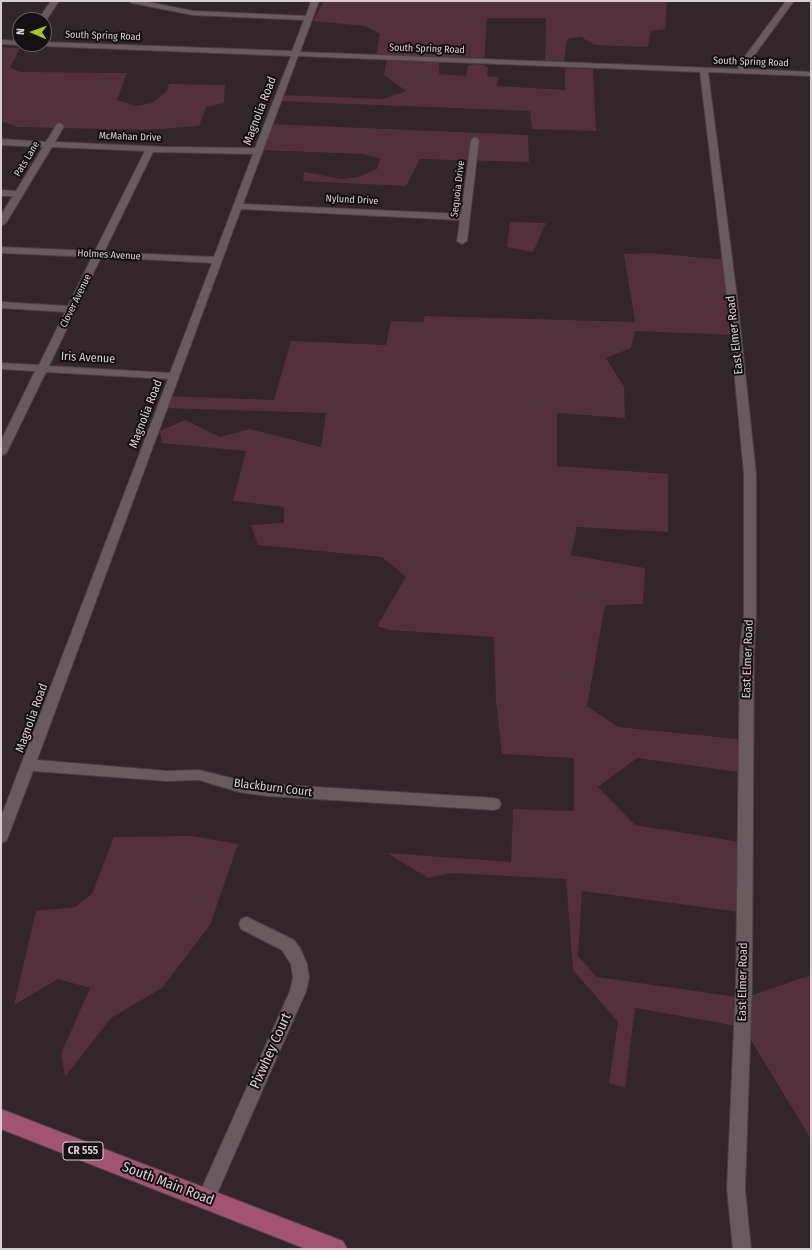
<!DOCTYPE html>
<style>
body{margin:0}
#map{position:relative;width:812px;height:1250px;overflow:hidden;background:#312629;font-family:"Fira Sans Condensed",sans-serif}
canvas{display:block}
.frame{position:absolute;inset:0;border:2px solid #d6cfd1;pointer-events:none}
.north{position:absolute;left:12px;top:12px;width:40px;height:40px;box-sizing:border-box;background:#151012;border:1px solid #625c5e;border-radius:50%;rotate:272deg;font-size:11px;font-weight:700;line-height:16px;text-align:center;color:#d6cfd1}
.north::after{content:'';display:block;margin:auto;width:14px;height:18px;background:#a7c71e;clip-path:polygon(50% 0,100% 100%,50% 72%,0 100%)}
</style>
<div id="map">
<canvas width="812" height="1250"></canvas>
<div class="frame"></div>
<div class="north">N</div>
</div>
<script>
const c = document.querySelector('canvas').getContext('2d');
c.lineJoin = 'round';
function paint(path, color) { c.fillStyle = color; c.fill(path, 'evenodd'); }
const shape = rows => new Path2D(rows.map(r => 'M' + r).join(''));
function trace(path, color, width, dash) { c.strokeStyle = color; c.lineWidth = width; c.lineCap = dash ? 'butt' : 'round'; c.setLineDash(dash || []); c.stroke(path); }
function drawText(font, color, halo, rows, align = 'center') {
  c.font = font + ' "Fira Sans Condensed",sans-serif'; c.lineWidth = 4; c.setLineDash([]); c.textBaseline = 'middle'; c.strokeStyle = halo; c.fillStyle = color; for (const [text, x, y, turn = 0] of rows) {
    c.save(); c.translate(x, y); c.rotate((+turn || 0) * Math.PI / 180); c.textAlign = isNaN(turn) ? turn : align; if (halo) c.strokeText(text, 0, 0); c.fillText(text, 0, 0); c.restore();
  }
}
const green = shape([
 [324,1,667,1,665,29,651,31,648,47,595,45,581,37,567,39,564,62,545,64,546,18,487,18,484,61,440,60,439,74,466,76,468,65,479,64,488,67,487,76,498,77,497,86,565,90,565,68,593,69,596,131,532,129,530,111,277,101,279,95,383,99,406,91,384,75,387,58,376,57,380,34,365,26,313,21],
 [1,47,20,48,10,68,21,72,127,73,117,100,136,106,152,103,167,91,169,84,225,85,224,103,206,107,199,126,149,130,18,127,1,121],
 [269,124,528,135,529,162,420,159,406,186,303,181,304,172,341,179,358,177,377,169,380,159,364,154,259,150],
 [510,222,546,223,533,252,507,247],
 [650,253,726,260,736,335,635,331,631,348,606,358,624,387,625,418,557,413,557,466,668,474,668,532,577,527,571,555,645,568,643,604,605,605,587,706,618,727,747,740,746,773,637,758,598,787,635,825,746,843,747,913,582,891,578,956,597,977,744,998,811,975,811,1139,743,1027,635,1008,625,1088,609,1083,618,1022,573,970,566,879,451,873,428,878,387,853,511,862,513,809,574,811,574,758,502,754,496,702,494,637,390,630,377,626,406,577,382,557,258,545,251,525,284,523,284,507,233,501,246,451,162,443,160,431,185,420,220,437,250,429,321,447,326,413,163,408,167,396,274,400,291,341,386,345,391,321,423,322,425,316,635,322,624,254],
 [191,836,238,844,210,925,162,988,111,1018,65,1077,61,1054,90,988,58,979,14,1005,36,911,75,907,92,894,114,837]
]);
const minor = shape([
 [51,1,59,1,45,22,44,20,38,20,51,1],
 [128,1,143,1,193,11,306,16,311,1,319,1,300,52,738,69,740,63,786,1,794,1,747,65,746,69,811,72,811,76,708,72,737,297,756,474,756,614,754,652,752,982,745,1189,751,1249,733,1249,727,1189,736,982,740,652,744,614,744,474,727,297,700,72,298,56,243,204,461,214,471,140,475,137,479,140,467,241,462,244,457,241,460,220,241,209,37,760,167,771,199,770,239,780,267,784,494,798,499,800,501,804,499,808,494,810,267,796,239,792,199,780,167,781,33,771,8,837,6,841,1,843,1,817,168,379,46,372,7,452,5,454,1,455,1,441,35,371,1,369,1,363,39,365,65,312,1,308,1,302,68,306,92,257,1,253,1,247,95,251,145,151,52,147,6,223,1,226,1,215,13,196,1,196,1,190,16,191,43,147,1,145,1,139,46,142,57,124,60,123,64,126,55,142,168,147,255,148,291,56,42,46,38,44,44,44,44,42,292,51,304,20,193,15,132,3,128,1],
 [153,152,253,154,214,257,104,252,153,152],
 [101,257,212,263,170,373,49,366,101,257],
 [1,40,20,41,20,44,23,44,20,45,1,44,1,40],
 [247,917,294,940,300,948,307,964,309,978,306,991,212,1205,206,1208,200,1205,197,1199,290,991,293,978,291,964,282,950,241,929,239,924,241,919,247,917]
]);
const major = shape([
 [1,1109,335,1238,343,1241,347,1249,306,1249,1,1129,1,1109]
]);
const farStreetnames = [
 ["South Spring Road",103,36,2],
 ["South Spring Road",427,49,2],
 ["South Spring Road",751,62,2],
 ["McMahan Drive",130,137,2],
 ["Pats Lane",27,159,-59],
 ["Sequoia Drive",458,189,-83],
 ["Nylund Drive",352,200,3],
 ["Holmes Avenue",109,255,3],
 ["Clover Avenue",76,301,-64]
];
const shields = [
 [83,1151,40]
];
const shieldNames = [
 ["CR 555",83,1151]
];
const streetNames = [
 ["Magnolia Road",260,111,-69],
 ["East Elmer Road",735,335,-96],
 ["Iris Avenue",88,358,3],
 ["Magnolia Road",146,414,-69],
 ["East Elmer Road",748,659,-88],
 ["Magnolia Road",32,718,-70],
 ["Blackburn Court",273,788,7],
 ["East Elmer Road",743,982,-89]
];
const nearStreetnames = [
 ["Pixwhey Court",271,1051,-66],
 ["South Main Road",168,1184,21]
];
paint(green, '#54303c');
trace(minor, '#494144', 2);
trace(major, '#494144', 2);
paint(minor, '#675b5e');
paint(major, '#a25371');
drawText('10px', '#d6cfd1', '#151012', farStreetnames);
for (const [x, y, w] of shields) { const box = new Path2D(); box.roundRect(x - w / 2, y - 9, w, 18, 3); c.fillStyle = '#151012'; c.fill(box); trace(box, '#d6cfd1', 1); }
drawText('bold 11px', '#d6cfd1', null, shieldNames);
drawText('12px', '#d6cfd1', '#151012', streetNames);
drawText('14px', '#d6cfd1', '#151012', nearStreetnames);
</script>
